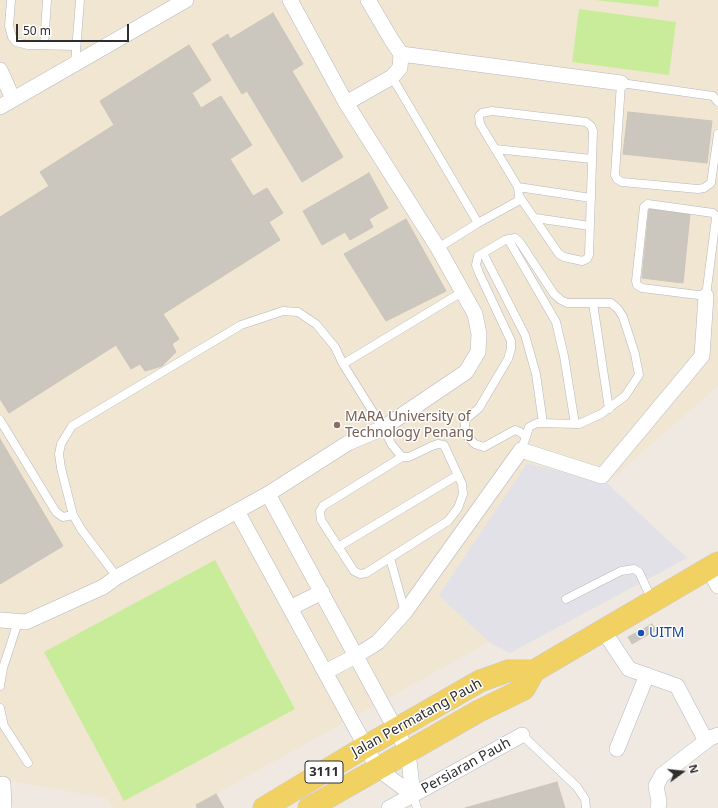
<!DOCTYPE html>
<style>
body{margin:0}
#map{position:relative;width:718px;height:808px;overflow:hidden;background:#efe9e1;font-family:"Noto Sans",sans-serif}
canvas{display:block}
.north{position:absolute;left:662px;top:752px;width:40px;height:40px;-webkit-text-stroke:3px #fff;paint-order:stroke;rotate:75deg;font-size:11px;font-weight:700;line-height:16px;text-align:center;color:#2e2e2e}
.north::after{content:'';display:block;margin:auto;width:14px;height:18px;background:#2e2e2e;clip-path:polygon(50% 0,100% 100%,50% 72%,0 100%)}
.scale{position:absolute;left:16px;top:24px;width:113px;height:18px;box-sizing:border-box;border:2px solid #2e2e2e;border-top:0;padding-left:5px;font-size:12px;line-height:14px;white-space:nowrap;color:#2e2e2e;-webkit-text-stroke:3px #fff;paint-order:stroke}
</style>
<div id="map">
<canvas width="718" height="808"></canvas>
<div class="north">N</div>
<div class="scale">50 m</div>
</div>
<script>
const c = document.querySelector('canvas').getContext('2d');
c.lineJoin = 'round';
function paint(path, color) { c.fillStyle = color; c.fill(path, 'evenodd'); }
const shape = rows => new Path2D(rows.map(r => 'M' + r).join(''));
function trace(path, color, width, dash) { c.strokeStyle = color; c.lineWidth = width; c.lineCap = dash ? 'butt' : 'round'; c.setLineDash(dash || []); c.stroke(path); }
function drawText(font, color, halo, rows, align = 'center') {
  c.font = font + ' "Noto Sans",sans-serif'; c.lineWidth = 3; c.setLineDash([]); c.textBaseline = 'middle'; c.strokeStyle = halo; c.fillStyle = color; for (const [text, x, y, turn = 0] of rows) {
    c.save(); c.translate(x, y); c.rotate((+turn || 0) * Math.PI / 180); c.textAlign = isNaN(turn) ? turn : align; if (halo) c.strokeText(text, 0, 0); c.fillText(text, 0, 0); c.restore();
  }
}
const industrial = shape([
 [527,463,607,483,687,558,510,653,489,642,438,596]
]);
const education = shape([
 [0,0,718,0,718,386,607,483,527,463,438,595,489,642,190,808,113,808,106,798,0,779]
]);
const pitch = shape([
 [595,0,659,0,658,7],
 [579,9,676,22,669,75,572,62],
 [215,560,295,709,124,801,44,652]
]);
const building = shape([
 [273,13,303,64,292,71,343,157,302,182,247,91,242,94,212,44,228,34,230,39,273,13],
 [189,45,211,80,192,93,201,108,221,96,252,145,230,159,253,196,267,188,283,213,269,222,280,240,163,314,179,339,172,344,176,352,162,366,145,371,140,364,131,369,116,345,9,413,0,399,0,217,49,186,40,172,114,125,100,101,189,45],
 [628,112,712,121,707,163,623,154,628,112],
 [369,173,388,208,369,219,373,227,350,240,345,232,322,245,303,211,369,173],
 [649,209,690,214,683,283,642,278,649,209],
 [406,219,446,291,386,321,344,254,406,219],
 [0,439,63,546,0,584,0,439],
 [652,624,656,630,632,644,628,637,652,624],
 [557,782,565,808,465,808,557,782],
 [216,794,224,808,197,808,196,805,216,794]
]);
const service = shape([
 [11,0,9,26,12,37,16,42,28,45,76,46],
 [44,45,47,0],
 [75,64,80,0],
 [392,77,478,223],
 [718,102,713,96,621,83,615,175,617,179,622,182,698,189,704,188,711,183,718,134],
 [495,149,592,159],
 [518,187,591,198],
 [648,204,713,213,715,215,716,218,706,296,642,288,637,285,636,281,644,207,648,204],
 [535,218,590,226],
 [508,239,556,322,564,356,575,424],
 [438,248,478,223,518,201,519,196,518,187,480,124,479,116,482,113,492,111,586,122,591,126,593,131,589,255,587,259,582,261,564,257,559,254,519,196],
 [483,253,525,335,536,374,543,423],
 [593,303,609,409],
 [343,364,462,292],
 [0,420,56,512,63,517,73,515],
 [438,444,444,445,462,484,463,494,458,508,448,521,366,573,360,574,354,571,321,520,320,511,323,506,402,457,409,457,432,446,438,444],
 [521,450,526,437,529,427,537,423,579,424,601,414,625,396,639,375,635,354,623,317,618,309,611,303,567,303,561,300,554,294,519,241,515,238,505,240,478,256,476,265,479,273,511,341,511,349,508,359,479,408,465,420,465,429,466,435,475,444,484,447,515,430,520,432,526,437],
 [338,547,458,475],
 [390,558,405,612],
 [117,577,81,529,73,515,61,468,59,454,61,444,72,426,241,325,283,311,298,312,316,324,335,347,343,364,383,428,392,445,402,457],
 [566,599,621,571,634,569,639,572,652,600],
 [0,686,3,668,18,622],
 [0,708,4,726,28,763],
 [522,735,577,787,585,799,586,808],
 [413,795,417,808]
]);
const minor = shape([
 [401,54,621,83],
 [0,70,13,99],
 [346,103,392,77,400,68,401,54,391,39,368,0],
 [0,107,186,0],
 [268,494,408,752,413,795],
 [237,511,378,769,413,795],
 [708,568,718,586],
 [290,608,322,592],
 [0,620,26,622,103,587,117,577,268,494,348,443,383,428,466,372,478,352,479,334,475,314,438,248,346,103,290,0],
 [603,630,629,669,677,686,706,741],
 [325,672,356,656,378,642,405,612,521,450,602,476,702,356,706,296],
 [617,749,647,675],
 [3,784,4,808],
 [389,808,522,735],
 [658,808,659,802,656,786,662,775,710,738,718,735]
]);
const primary = shape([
 [264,808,365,747,480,681,508,671,534,671,718,563],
 [309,808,479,711,524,689,534,671]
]);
const markers = [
 [337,425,4,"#8d6e63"],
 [641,633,4,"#1a4fb4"]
];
const shields = [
 [324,772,38]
];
const shieldNames = [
 ["3111",324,772]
];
const educationNames = [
 ["MARA University of",345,417],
 ["Technology Penang",345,433]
];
const transitNames = [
 ["UITM",649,633]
];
const streetNames = [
 ["Jalan Permatang Pauh",417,718,-29],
 ["Persiaran Pauh",466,766,-29]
];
paint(industrial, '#e3e1e8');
paint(education, '#f0e6d1');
paint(pitch, '#c9ec9a');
paint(building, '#cbc7bf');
trace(building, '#cbc5ba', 1);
trace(service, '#b4b7c1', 9);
trace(minor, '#b4b7c1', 16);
trace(primary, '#c9c9c9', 23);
trace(service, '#fff', 8);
trace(minor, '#fff', 15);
trace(primary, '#f2d163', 22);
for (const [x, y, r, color] of markers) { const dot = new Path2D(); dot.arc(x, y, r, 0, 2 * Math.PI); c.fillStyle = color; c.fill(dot); trace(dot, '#fff', 1.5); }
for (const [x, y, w] of shields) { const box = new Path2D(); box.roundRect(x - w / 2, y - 11, w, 22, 3); c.fillStyle = '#fff'; c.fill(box); trace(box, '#2e2e2e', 1); }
drawText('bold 13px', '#2e2e2e', null, shieldNames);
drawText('14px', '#785e54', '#fff', educationNames, 'left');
drawText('14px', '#164399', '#fff', transitNames, 'left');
drawText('14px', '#2e2e2e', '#fff', streetNames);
</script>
